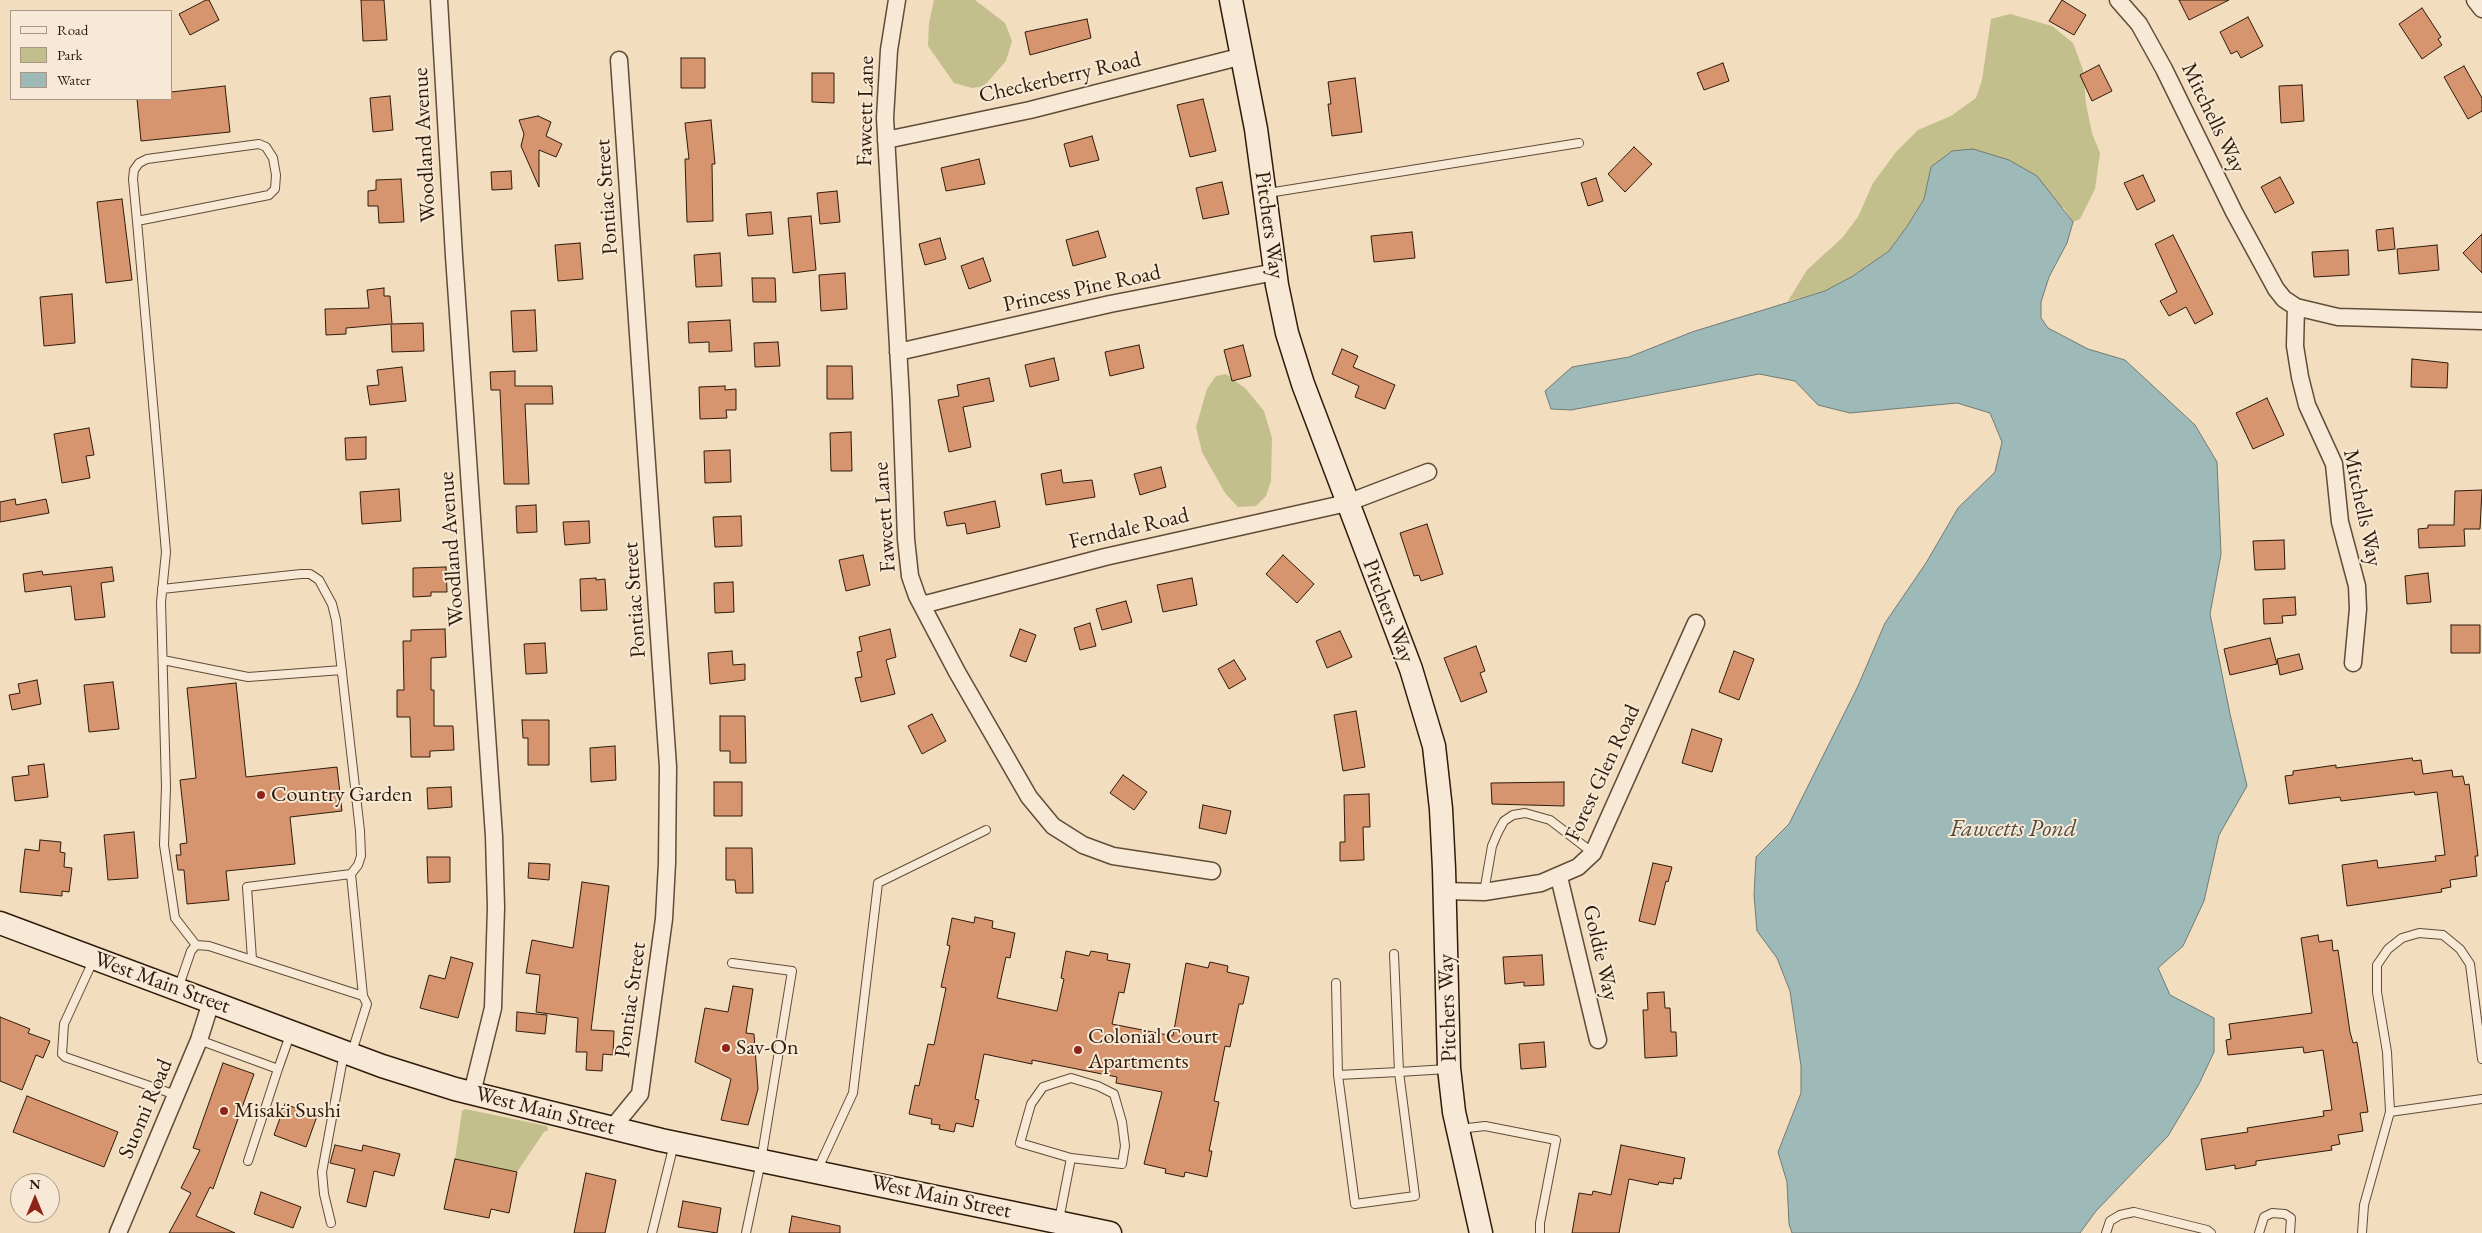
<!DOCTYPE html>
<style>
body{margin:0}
#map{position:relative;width:2482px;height:1233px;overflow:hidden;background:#f2ddbf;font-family:"EB Garamond",serif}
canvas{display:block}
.legend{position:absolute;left:10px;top:10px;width:162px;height:90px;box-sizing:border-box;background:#f7e9d5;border:1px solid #a79784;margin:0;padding:6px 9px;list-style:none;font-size:15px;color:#301b0b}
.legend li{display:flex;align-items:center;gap:10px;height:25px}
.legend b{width:25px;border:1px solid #a79784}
.north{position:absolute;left:10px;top:1173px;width:50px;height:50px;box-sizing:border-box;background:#f7e9d5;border:1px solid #a79784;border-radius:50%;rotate:0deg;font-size:14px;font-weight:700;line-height:20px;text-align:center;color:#301b0b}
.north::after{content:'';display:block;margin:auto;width:18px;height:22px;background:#8f2418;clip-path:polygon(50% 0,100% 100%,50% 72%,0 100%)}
</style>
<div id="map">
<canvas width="2482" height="1233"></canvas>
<ul class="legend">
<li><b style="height:6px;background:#f7e9d5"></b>Road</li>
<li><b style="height:14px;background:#c2bf8c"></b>Park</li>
<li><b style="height:14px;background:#9dbab9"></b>Water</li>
</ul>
<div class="north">N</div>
</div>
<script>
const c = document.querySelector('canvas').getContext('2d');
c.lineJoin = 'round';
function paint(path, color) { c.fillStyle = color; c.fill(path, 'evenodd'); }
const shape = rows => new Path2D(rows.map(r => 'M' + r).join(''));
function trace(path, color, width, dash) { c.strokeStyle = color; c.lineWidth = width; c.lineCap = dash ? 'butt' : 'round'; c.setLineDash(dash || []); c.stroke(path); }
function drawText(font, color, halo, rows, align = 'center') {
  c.font = font + ' "EB Garamond",serif'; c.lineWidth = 4; c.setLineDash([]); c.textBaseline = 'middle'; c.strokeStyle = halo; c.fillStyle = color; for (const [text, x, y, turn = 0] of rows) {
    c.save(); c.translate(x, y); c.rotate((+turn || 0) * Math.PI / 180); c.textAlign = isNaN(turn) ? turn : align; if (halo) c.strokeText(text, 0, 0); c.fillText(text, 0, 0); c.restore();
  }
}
const green = shape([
 [934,0,975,0,1005,23,1012,41,1006,61,984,86,972,88,954,83,928,46,929,23],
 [2010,14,2052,26,2073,43,2083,70,2086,104,2092,133,2100,153,2095,189,2080,219,2073,222,2064,208,1931,167,1924,199,1908,225,1889,251,1853,276,1825,291,1788,301,1807,270,1842,238,1858,217,1873,183,1896,152,1918,130,1951,116,1976,98,1982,80,1991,19],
 [1226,374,1246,389,1264,411,1272,438,1271,481,1266,496,1256,506,1238,507,1225,493,1202,452,1196,427,1207,389,1216,376],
 [465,1109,547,1126,548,1130,544,1132,517,1172,455,1159,462,1111]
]);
const water = shape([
 [1973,149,2009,160,2037,176,2073,222,2067,243,2049,277,2041,302,2041,318,2048,328,2088,349,2125,360,2195,425,2217,462,2221,554,2210,614,2230,714,2247,786,2219,835,2204,901,2183,946,2158,968,2170,995,2214,1018,2214,1052,2199,1084,2168,1136,2096,1211,2080,1233,1792,1233,1789,1224,1787,1182,1778,1152,1801,1093,1801,1066,1790,991,1777,958,1757,931,1754,895,1756,857,1789,824,1858,686,1885,623,1926,563,1958,508,1995,472,2002,442,1990,413,1957,403,1850,413,1818,405,1795,381,1759,374,1571,410,1551,409,1545,391,1572,367,1629,357,1692,332,1825,291,1853,276,1889,251,1908,225,1924,199,1931,167,1952,151,1973,149]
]);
const building = shape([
 [206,0,209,0,219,20,190,35,179,14,206,0],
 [361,0,384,0,387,40,363,41,361,0],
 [2062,0,2086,15,2074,35,2049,21,2062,0],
 [2179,0,2229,0,2189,20,2179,0],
 [2422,8,2441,37,2438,39,2442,45,2422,59,2399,24,2422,8],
 [2248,17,2263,46,2241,58,2237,51,2231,54,2220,32,2248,17],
 [1087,19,1091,38,1030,55,1025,32,1087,19],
 [681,58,705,58,705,88,681,88,681,58],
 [1723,63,1729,81,1704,90,1697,73,1723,63],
 [2099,65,2112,91,2092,101,2080,75,2099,65],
 [2464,66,2482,98,2482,111,2468,119,2444,77,2464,66],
 [812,73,834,73,834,103,812,102,812,73],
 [1355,78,1362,132,1332,136,1328,104,1331,104,1328,82,1355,78],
 [2302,85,2304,121,2281,123,2279,86,2302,85],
 [225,86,230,132,141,141,137,99,171,99,171,92,225,86],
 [390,96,393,130,373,132,370,98,390,96],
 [1203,99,1216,151,1190,157,1177,105,1203,99],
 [538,116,551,122,546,136,562,144,556,157,539,150,539,187,521,146,524,134,519,120,538,116],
 [711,120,715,164,712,164,713,221,687,222,685,159,689,159,685,123,711,120],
 [1092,136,1099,160,1070,167,1064,144,1092,136],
 [1634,147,1652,164,1625,192,1608,174,1634,147],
 [979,159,985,184,946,191,941,168,979,159],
 [511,171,512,189,492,190,491,172,511,171],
 [2143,175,2155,201,2137,210,2124,183,2143,175],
 [2280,177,2294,203,2275,213,2261,187,2280,177],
 [1596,178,1603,201,1588,206,1581,183,1596,178],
 [401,179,404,222,379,223,378,206,368,206,368,191,376,190,376,180,401,179],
 [1222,182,1229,214,1203,219,1196,188,1222,182],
 [837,191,840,222,820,224,817,193,837,191],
 [122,199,132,280,106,283,97,202,122,199],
 [771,212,773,234,748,236,746,214,771,212],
 [811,216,816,270,793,273,788,218,811,216],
 [2393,228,2395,249,2378,251,2376,230,2393,228],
 [1098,231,1106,257,1073,266,1066,240,1098,231],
 [1412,232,1415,258,1374,262,1371,236,1412,232],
 [2482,234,2482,273,2463,253,2482,234],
 [2173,235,2213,314,2195,324,2186,307,2169,316,2160,301,2177,292,2155,244,2173,235],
 [940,238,946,259,925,265,919,244,940,238],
 [580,243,583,279,558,281,555,245,580,243],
 [2437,245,2439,270,2399,274,2397,249,2437,245],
 [2348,250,2349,275,2314,277,2312,252,2348,250],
 [720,253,722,286,696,287,694,255,720,253],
 [983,258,991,281,969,289,961,266,983,258],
 [845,273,847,309,821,311,819,275,845,273],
 [752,278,775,278,776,302,753,302,752,278],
 [384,288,384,296,390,296,392,324,423,323,424,351,392,352,391,324,346,328,346,334,326,335,325,309,369,308,367,290,384,288],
 [72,294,75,343,44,346,40,297,72,294],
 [535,310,537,351,513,352,511,311,535,310],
 [730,320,732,351,709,352,709,342,689,343,688,322,730,320],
 [778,342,780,366,755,367,754,343,778,342],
 [1139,345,1144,368,1110,376,1105,352,1139,345],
 [1243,345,1251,376,1232,381,1224,350,1243,345],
 [1342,349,1358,356,1353,367,1395,385,1385,409,1355,397,1359,386,1332,374,1342,349],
 [1054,358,1059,380,1030,387,1025,365,1054,358],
 [2412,359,2448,363,2447,388,2411,387,2412,359],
 [827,366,852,366,853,399,827,399,827,366],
 [402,367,406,401,370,405,367,386,379,385,377,370,402,367],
 [515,371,515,386,552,386,553,404,525,404,529,484,504,484,500,390,491,390,490,372,515,371],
 [989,378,994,401,963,407,971,447,949,452,938,400,959,396,957,385,989,378],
 [725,386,725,390,736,389,736,410,726,410,727,418,700,419,699,387,725,386],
 [2267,398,2284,435,2253,449,2236,413,2267,398],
 [89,428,94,455,86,456,90,478,62,483,54,434,89,428],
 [851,432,852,471,831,471,830,433,851,432],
 [366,437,366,459,346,460,345,438,366,437],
 [730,450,731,482,705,483,704,451,730,450],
 [1161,467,1166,487,1140,495,1134,474,1161,467],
 [1061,470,1063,483,1092,480,1095,497,1046,505,1041,474,1061,470],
 [399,489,401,521,362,524,360,492,399,489],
 [2482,490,2480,529,2464,529,2465,546,2419,548,2418,529,2428,528,2428,525,2454,525,2455,491,2482,490],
 [15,499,16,505,46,499,49,513,0,522,0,502,15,499],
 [995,501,1000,527,967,534,965,523,947,526,944,512,995,501],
 [536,505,537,532,517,533,516,506,536,505],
 [741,516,742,546,715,547,713,517,741,516],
 [589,521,590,543,565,545,563,522,589,521],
 [1427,524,1443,574,1421,581,1419,575,1414,576,1400,533,1427,524],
 [2284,540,2285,569,2255,570,2253,541,2284,540],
 [863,555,870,585,846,591,839,560,863,555],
 [1283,555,1314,584,1297,603,1266,574,1283,555],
 [112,567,114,581,101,583,105,617,75,620,71,586,25,592,23,574,42,571,43,575,112,567],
 [446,567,447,592,431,592,431,596,413,597,413,568,446,567],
 [2428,573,2431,602,2407,604,2405,576,2428,573],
 [596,578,596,580,605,579,607,610,581,611,580,579,596,578],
 [1192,578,1197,605,1163,612,1157,585,1192,578],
 [733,582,734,612,715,613,714,583,733,582],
 [2295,597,2296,615,2282,616,2283,623,2264,624,2263,599,2295,597],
 [1126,601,1132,622,1102,630,1096,609,1126,601],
 [1090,623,1096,646,1080,650,1074,628,1090,623],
 [2451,625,2480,625,2480,653,2451,653,2451,625],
 [445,629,446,657,431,658,431,690,434,690,434,726,453,726,454,750,430,751,430,757,411,757,410,717,397,717,397,690,404,690,403,641,411,641,411,630,445,629],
 [890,629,896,657,886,660,895,694,861,702,855,678,862,677,857,652,862,651,859,637,890,629],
 [1020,629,1036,635,1026,662,1010,656,1020,629],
 [1340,631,1352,657,1327,668,1316,641,1340,631],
 [2270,638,2277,664,2230,675,2224,649,2270,638],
 [545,643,547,673,526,674,524,644,545,643],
 [1476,646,1485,671,1480,673,1487,692,1461,702,1444,658,1476,646],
 [732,651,733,665,745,664,745,680,710,684,708,653,732,651],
 [1734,651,1754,659,1739,700,1719,692,1734,651],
 [2299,654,2303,669,2280,675,2277,659,2299,654],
 [1234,660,1246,679,1229,689,1218,669,1234,660],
 [37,680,41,704,12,710,9,695,20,693,18,684,37,680],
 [113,682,119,729,89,732,84,685,113,682],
 [236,683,246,777,337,767,342,811,290,817,295,864,226,871,229,900,187,904,184,870,178,870,176,855,181,855,180,844,187,843,180,780,196,778,187,688,236,683],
 [1356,711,1365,767,1343,771,1334,715,1356,711],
 [932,714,946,741,922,754,908,726,932,714],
 [720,716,745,716,746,763,730,763,730,751,720,751,720,716],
 [522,720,549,720,549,765,528,765,528,738,523,738,522,720],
 [1692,729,1722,739,1712,772,1682,763,1692,729],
 [615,746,616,780,591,782,590,748,615,746],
 [2412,758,2413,761,2421,760,2423,774,2452,770,2453,777,2463,776,2465,785,2469,784,2478,856,2475,856,2477,876,2450,880,2451,887,2441,889,2442,892,2347,906,2342,865,2377,860,2378,868,2436,861,2435,856,2445,855,2437,792,2415,795,2414,792,2341,801,2340,797,2289,804,2285,776,2293,775,2293,771,2315,768,2336,765,2336,768,2412,758],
 [44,764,48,797,15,801,12,777,29,775,28,766,44,764],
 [1123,775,1147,792,1134,810,1110,793,1123,775],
 [714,782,742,782,742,816,714,816,714,782],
 [1564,782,1564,806,1492,804,1491,783,1564,782],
 [451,787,452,807,428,809,427,788,451,787],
 [1369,794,1370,827,1363,827,1364,860,1340,861,1340,842,1345,842,1344,795,1369,794],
 [1203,805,1231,811,1226,834,1199,828,1203,805],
 [134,832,138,878,108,880,104,835,134,832],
 [40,840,61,842,60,852,65,853,64,867,72,868,69,892,62,891,62,896,20,892,25,849,39,851,40,840],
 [726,848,752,848,753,893,736,893,735,880,726,880,726,848],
 [427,857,450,857,450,882,428,883,427,857],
 [529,863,550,864,549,880,528,878,529,863],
 [1653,863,1672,867,1668,882,1666,881,1655,925,1639,921,1653,863],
 [582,882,609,886,591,1030,614,1031,613,1055,603,1054,602,1071,586,1070,587,1052,576,1052,578,1018,536,1012,540,975,526,973,532,940,573,948,582,882],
 [975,917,993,921,992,928,1015,933,1010,958,1006,957,997,998,1057,1011,1064,979,1061,978,1066,951,1089,956,1091,951,1108,954,1107,960,1130,964,1124,993,1119,992,1112,1024,1173,1036,1186,963,1208,968,1210,962,1228,966,1227,972,1249,977,1243,1004,1239,1004,1230,1047,1225,1046,1214,1101,1219,1102,1209,1151,1212,1151,1207,1177,1185,1172,1184,1177,1165,1173,1166,1169,1144,1164,1162,1092,1116,1083,1117,1077,1032,1060,1032,1064,984,1054,975,1099,979,1100,973,1127,956,1123,954,1132,939,1129,940,1125,931,1124,932,1119,909,1114,915,1085,919,1086,928,1044,934,1045,946,988,941,987,950,946,947,945,952,918,974,923,975,917],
 [2318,935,2319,942,2332,940,2333,951,2338,950,2350,1032,2353,1043,2357,1042,2368,1112,2360,1113,2363,1131,2338,1135,2340,1144,2331,1146,2332,1150,2256,1161,2256,1165,2235,1169,2235,1165,2206,1170,2201,1139,2248,1132,2247,1128,2324,1116,2323,1111,2332,1110,2323,1050,2304,1053,2303,1047,2228,1055,2226,1040,2231,1039,2229,1024,2312,1013,2301,938,2318,935],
 [1542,955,1544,985,1524,986,1524,982,1505,984,1503,957,1542,955],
 [451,957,473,963,458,1018,420,1008,429,975,445,979,451,957],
 [733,986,753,989,746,1033,754,1034,758,1089,748,1125,721,1120,731,1079,695,1062,705,1008,728,1012,733,986],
 [1664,992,1665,1008,1670,1008,1671,1032,1676,1032,1677,1056,1645,1058,1643,1010,1648,1010,1647,993,1664,992],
 [517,1012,547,1015,545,1034,516,1031,517,1012],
 [0,1017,30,1029,28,1033,50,1041,43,1058,36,1055,22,1090,0,1081,0,1017],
 [1544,1042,1546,1067,1521,1069,1519,1044,1544,1042],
 [223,1063,254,1074,213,1189,210,1187,196,1216,235,1233,169,1233,191,1193,181,1188,200,1150,193,1148,223,1063],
 [27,1096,118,1132,104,1167,13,1132,27,1096],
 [285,1104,317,1116,306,1147,274,1135,285,1104],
 [335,1145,362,1151,363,1145,400,1154,394,1176,374,1171,366,1207,347,1202,355,1169,330,1163,335,1145],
 [1621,1145,1685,1158,1681,1179,1674,1178,1673,1184,1659,1182,1658,1185,1629,1179,1619,1233,1572,1233,1579,1193,1592,1195,1593,1191,1611,1195,1621,1145],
 [455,1159,517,1172,509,1213,491,1209,489,1218,444,1209,455,1159],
 [586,1173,616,1180,605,1233,574,1233,586,1173],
 [261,1192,301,1207,293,1228,254,1214,261,1192],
 [683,1201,721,1208,717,1233,678,1227,683,1201],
 [792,1216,840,1226,840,1233,789,1233,792,1216]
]);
const service = shape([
 [1268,193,1579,143],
 [137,221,269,195,275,189,276,175,273,158,266,147,259,144,147,159,139,163,134,170,133,179,137,221,166,552,161,602,166,787,164,845,175,918,196,945,209,946,363,996,367,1004,352,1052],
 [162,589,301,574,310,574,319,580,332,604,336,620,360,831,361,856,358,865,351,874],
 [163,660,248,677,342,670],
 [1484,892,1492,846,1498,832,1504,821,1513,815,1525,813,1550,820,1593,853],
 [252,959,247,887,351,874,363,996],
 [93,961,64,1024,62,1054,65,1057,176,1095],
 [732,963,792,971,761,1161,746,1233],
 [1336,983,1338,1075,1355,1204,1415,1196,1399,1072,1447,1069],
 [178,989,191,951,196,945],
 [199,1040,278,1069,290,1035],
 [1338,1075,1399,1072,1394,954],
 [2390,1112,2482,1099],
 [1459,1129,1485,1126,1556,1140,1540,1223,1540,1233],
 [248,1161,278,1069],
 [817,1171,853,1093,878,883,986,830],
 [1059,1220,1071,1158,1122,1164,1125,1146,1122,1122,1114,1094,1098,1086,1071,1078,1043,1087,1031,1104,1020,1143,1071,1158],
 [331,1223,324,1194,322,1172,344,1053],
 [652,1233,674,1144],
 [2106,1233,2110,1221,2120,1215,2134,1212,2207,1230,2211,1233],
 [2259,1233,2264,1217,2272,1213,2285,1214,2291,1218,2290,1233],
 [2362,1233,2364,1205,2390,1112,2387,1052,2377,992,2377,965,2388,949,2402,938,2419,933,2443,935,2460,949,2470,964,2482,1059]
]);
const minor = shape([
 [439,0,454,256,494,836,496,907,493,1008,472,1093],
 [897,0,889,50,885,118,901,399,906,539,910,576,917,596,957,672,1029,797,1053,826,1083,845,1113,856,1212,871],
 [2118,0,2139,24,2164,69,2234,212,2276,289,2284,299,2296,307,2338,317,2482,321],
 [2475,0,2482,9],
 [886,140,1030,110,1243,56],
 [2296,307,2295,346,2300,377,2307,405,2334,464,2340,522,2357,586,2358,609,2353,663],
 [898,352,1110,304,1275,272],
 [922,605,1105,557,1347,503,1428,472],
 [1559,877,1598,1040],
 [1444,891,1484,892,1541,883,1578,867,1593,853,1696,623],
 [613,1127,640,1094,664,919,667,863,668,767,619,60],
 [118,1233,199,1040,211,1002]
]);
const secondary = shape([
 [1231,0,1256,129,1277,285,1287,333,1303,384,1411,669,1434,746,1441,809,1444,869,1449,1068,1454,1112,1481,1233],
 [0,923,382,1066,455,1089,661,1140,1110,1233]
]);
const markers = [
 [261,795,5,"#8f2418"],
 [726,1048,5,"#8f2418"],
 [1078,1050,5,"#8f2418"],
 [224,1111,5,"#8f2418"]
];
const streetNames = [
 ["Checkerberry Road",1060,78,-13],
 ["Fawcett Lane",866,111,-89],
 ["Mitchells Way",2213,118,64],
 ["Woodland Avenue",425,145,-93],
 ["Pontiac Street",607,197,-94],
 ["Pitchers Way",1269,225,82],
 ["Princess Pine Road",1082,289,-12],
 ["Mitchells Way",2362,508,78],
 ["Fawcett Lane",885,517,-94],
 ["Ferndale Road",1129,529,-13],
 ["Woodland Avenue",452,549,-94],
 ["Pontiac Street",635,600,-94],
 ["Pitchers Way",1388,611,69],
 ["Forest Glen Road",1603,773,-65],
 ["Goldie Way",1600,953,77],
 ["West Main Street",162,983,20],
 ["Pontiac Street",631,1000,-82],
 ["Pitchers Way",1448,1008,-92],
 ["Suomi Road",146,1109,-67],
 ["West Main Street",545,1111,14],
 ["West Main Street",941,1197,12]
];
const poiNames = [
 ["Country Garden",271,795],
 ["Colonial Court",1088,1037],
 ["Apartments",1088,1062],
 ["Sav-On",736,1048],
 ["Misaki Sushi",234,1111]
];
const waterNames = [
 ["Fawcetts Pond",2013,829]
];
paint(green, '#c2bf8c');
paint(water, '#9dbab9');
trace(water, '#717a73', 1);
paint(building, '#d6946f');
trace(building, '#301b0b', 1);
trace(service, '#604c38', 10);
trace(minor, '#604c38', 19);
trace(secondary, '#301b0b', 25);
trace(service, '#f7e9d5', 8);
trace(minor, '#f7e9d5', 16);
trace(secondary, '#f7e9d5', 22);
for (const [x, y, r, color] of markers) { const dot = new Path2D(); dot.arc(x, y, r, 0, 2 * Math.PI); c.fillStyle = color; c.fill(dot); trace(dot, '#f7e9d5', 2); }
drawText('22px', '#301b0b', '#f7e9d5', streetNames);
drawText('22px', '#301b0b', '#f7e9d5', poiNames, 'left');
drawText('italic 24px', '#514b3f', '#f7e9d5', waterNames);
</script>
